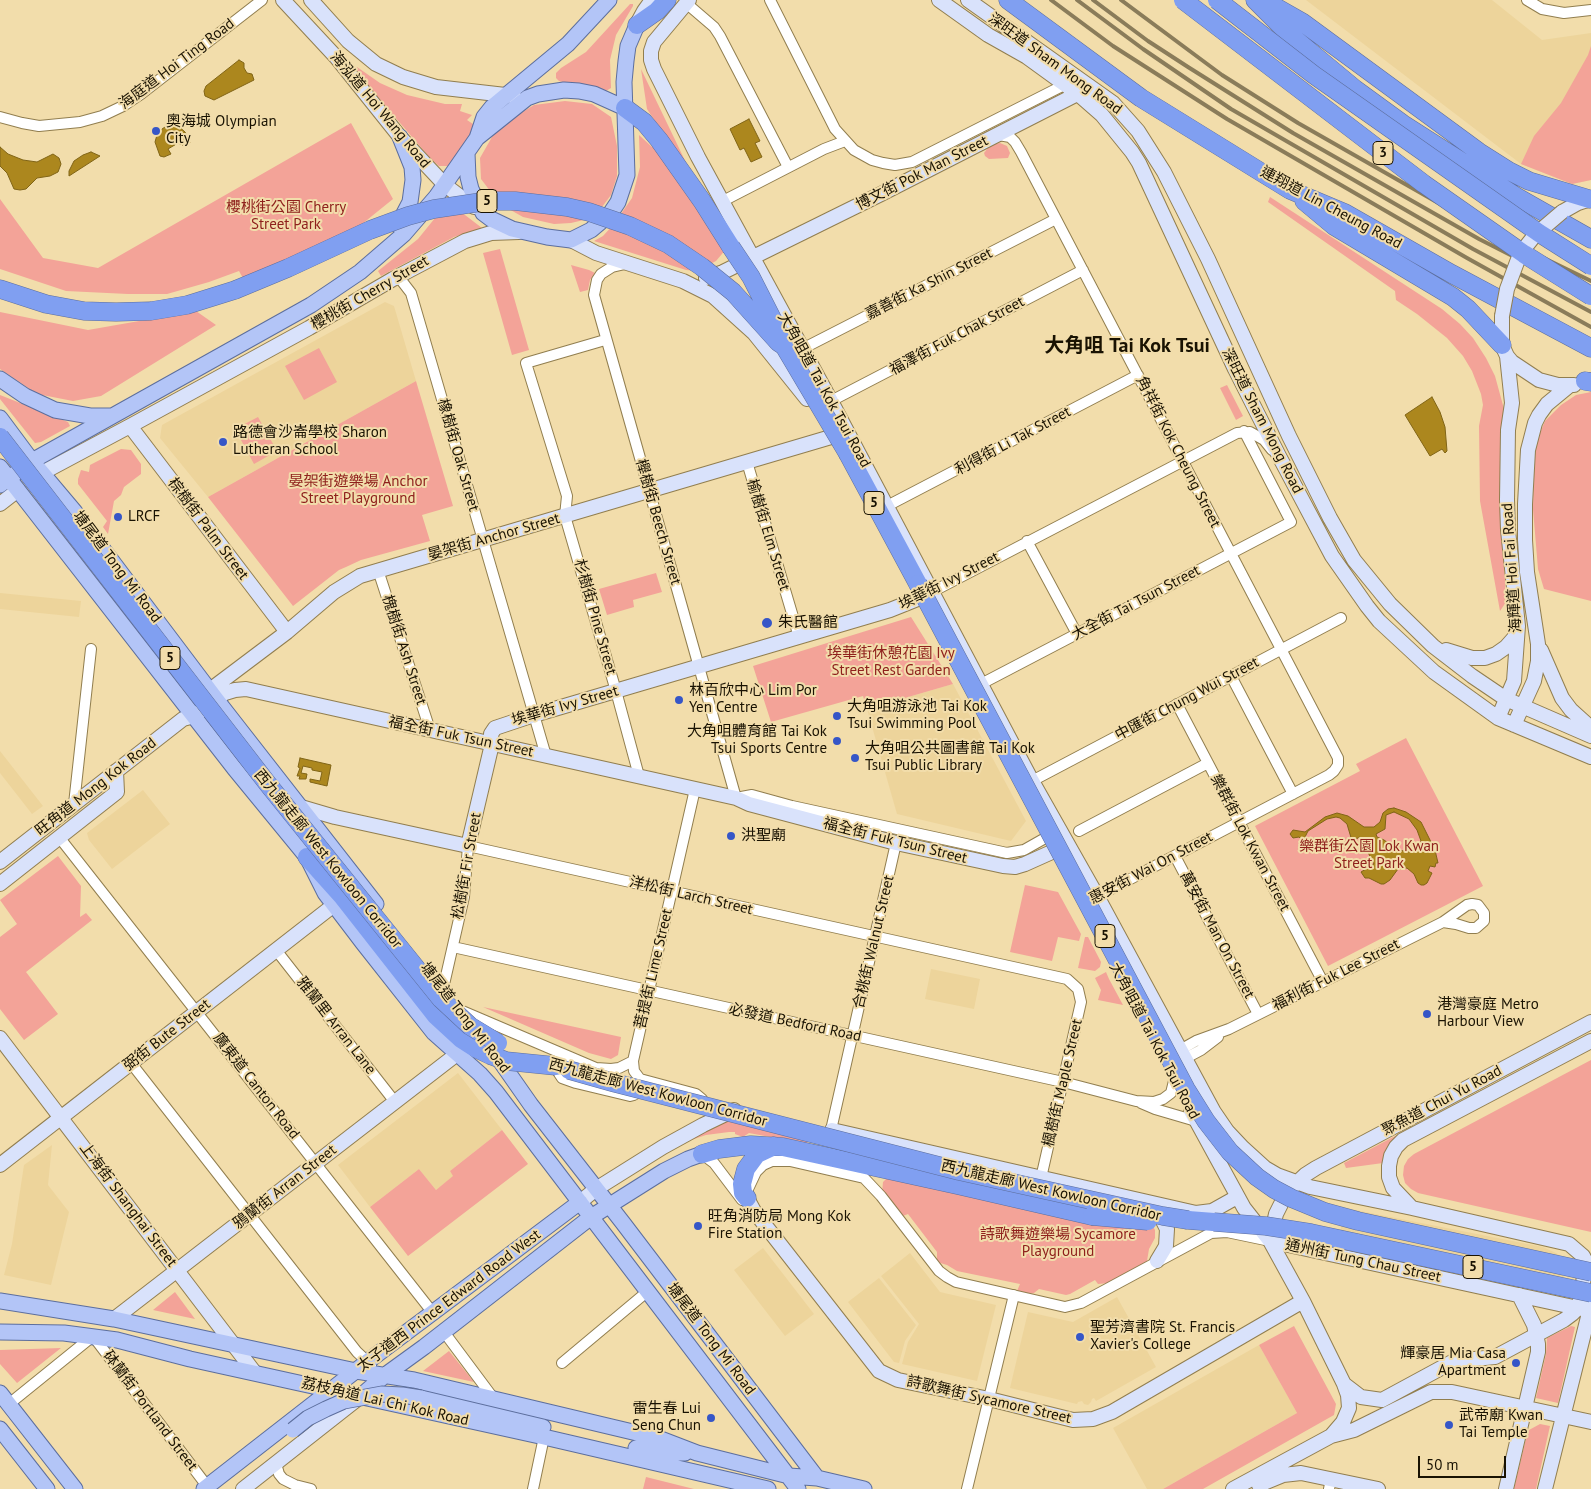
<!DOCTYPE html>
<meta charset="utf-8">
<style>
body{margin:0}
#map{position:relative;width:1591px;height:1489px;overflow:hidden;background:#f2ddab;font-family:"PT Sans",sans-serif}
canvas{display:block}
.scale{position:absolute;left:1418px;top:1456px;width:88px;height:22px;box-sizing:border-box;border:2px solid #191202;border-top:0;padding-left:6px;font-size:15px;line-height:18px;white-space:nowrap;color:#191202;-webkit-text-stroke:4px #f2ddab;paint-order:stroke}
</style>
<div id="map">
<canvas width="1591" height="1489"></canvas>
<div class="scale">50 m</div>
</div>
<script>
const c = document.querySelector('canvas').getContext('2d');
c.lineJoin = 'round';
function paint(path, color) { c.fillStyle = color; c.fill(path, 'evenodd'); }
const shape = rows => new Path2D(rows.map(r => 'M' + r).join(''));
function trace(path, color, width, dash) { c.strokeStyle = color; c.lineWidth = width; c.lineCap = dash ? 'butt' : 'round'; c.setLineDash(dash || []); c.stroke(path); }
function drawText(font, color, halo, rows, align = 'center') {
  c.font = font + ' "PT Sans","Noto Sans TC",sans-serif'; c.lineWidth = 4; c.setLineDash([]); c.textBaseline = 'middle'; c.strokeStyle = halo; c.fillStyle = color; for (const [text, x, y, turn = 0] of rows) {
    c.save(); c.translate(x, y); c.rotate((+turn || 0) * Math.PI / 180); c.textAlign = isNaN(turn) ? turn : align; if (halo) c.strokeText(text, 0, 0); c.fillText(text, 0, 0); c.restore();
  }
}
const built = shape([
 [1306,0,1492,0,1542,40,1591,33,1591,180,1572,184,1521,164],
 [385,302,394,306,416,381,208,497,160,438,162,425],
 [0,593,81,601,79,617,0,609],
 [953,684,1026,821,1011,841,897,814,867,709],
 [0,751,43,806,32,814,0,773],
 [143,790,170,824,112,869,89,840,87,833],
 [931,969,980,979,974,1009,925,999],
 [458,1073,502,1130,450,1171,454,1176,436,1190,419,1169,370,1207,338,1165],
 [52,1145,48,1185,69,1212,51,1285,4,1275,12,1244,24,1165],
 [1345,1208,1543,1247,1558,1254,1563,1261,1565,1268,1563,1277,1558,1283,1337,1247],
 [763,1248,814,1314,785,1336,734,1270],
 [910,1253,940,1292,996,1305,977,1381,902,1364,908,1342,919,1324,881,1276],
 [879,1278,916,1325,905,1341,899,1363,894,1362,848,1302],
 [1117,1297,1156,1367,1096,1401,1094,1398,1092,1399,1091,1402,1088,1405,1084,1404,1082,1401,1078,1402,1077,1404,1010,1388,1028,1312,1073,1322],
 [1259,1345,1297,1413,1163,1489,1147,1489,1113,1428]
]);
const green = shape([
 [630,4,633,4,633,6,616,35,610,60,611,88,606,91,587,85,566,83,559,81,556,78,556,73,561,68,586,52],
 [1591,46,1591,180,1572,184,1521,164,1534,136,1561,103,1588,55],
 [357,67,380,83,407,95,445,104,462,104,460,111,472,115,467,120,476,126,448,166,439,166,430,158,353,68],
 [641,69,727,248,716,261,697,271,686,270,594,241,603,236,614,224,632,198,640,167,639,135,652,147,664,135,647,109],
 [565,101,592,104,611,117,617,146,617,176,611,195,599,211,588,219,571,223,554,224,523,217,500,204,481,179,480,158,492,137,508,121,534,105],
 [351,123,393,199,346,237,251,293,239,271,209,282,167,294,128,294,66,291,0,269,0,199,43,258,98,268],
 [1000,143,1007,146,1010,153,1008,158,989,159,985,156,984,153,990,145],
 [1270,197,1442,309,1460,324,1473,338,1486,358,1495,376,1504,409,1500,440,1501,496,1506,602,1500,611,1480,501,1479,426,1483,405,1481,394,1472,371,1463,356,1447,338,1417,314,1396,300,1395,291,1268,202],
 [448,202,482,228,454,237,381,276,378,271,418,239],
 [500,249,529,350,512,355,483,253],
 [571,265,589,270,595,273,590,280,588,290,580,292],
 [196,311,216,325,101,396,73,401,37,394,0,369,0,312,88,330],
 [319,348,337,382,304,400,285,366],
 [416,381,453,506,422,515,430,541,361,560,346,567,339,570,293,606,208,497],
 [1227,385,1243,416,1236,420,1220,388],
 [1591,392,1591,601,1544,589,1538,569,1533,509,1534,447,1545,421,1561,405,1576,395],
 [0,395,68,422,70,426,41,442,35,443,0,399],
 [258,417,277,451,254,464,235,429],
 [121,449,131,450,141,464,141,474,124,487,121,495,114,501,108,534,103,527,107,521,78,484,78,479,81,470,89,472,90,465],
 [656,573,662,592,633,600,634,607,607,615,599,589],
 [911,617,953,684,867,709,863,696,771,722,753,666],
 [1406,738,1483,886,1328,966,1255,826,1360,771,1356,764],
 [58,856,81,886,80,917,86,913,92,920,26,972,58,1014,24,1040,0,1009,0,937,17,924,0,900],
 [1025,885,1058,892,1081,934,1079,941,1058,937,1052,961,1010,952],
 [1085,937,1088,937,1101,962,1100,967,1095,971,1078,968],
 [1106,972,1109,979,1123,1005,1098,1000,1101,990,1095,978],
 [483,1007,621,1037,618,1055,611,1059,589,1053],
 [1591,1060,1591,1232,1418,1193,1411,1189,1405,1183,1403,1175,1404,1166,1408,1159,1414,1154],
 [735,1114,810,1132,807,1144,749,1133,743,1137,735,1134,735,1132,729,1132,706,1135,688,1141],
 [502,1130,528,1164,408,1256,370,1207,419,1169,436,1190,453,1176,450,1171],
 [1397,1135,1399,1138,1383,1163,1346,1168,1344,1163],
 [889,1176,1151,1223,1155,1230,1155,1238,1149,1249,1147,1261,1132,1272,1125,1274,1109,1283,1098,1284,1095,1280,1070,1294,1066,1295,1039,1289,1034,1293,1019,1296,1017,1291,1020,1284,957,1271,947,1265,937,1262,937,1252,908,1214,903,1216,882,1193,883,1182],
 [175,1292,195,1319,153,1310],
 [1294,1326,1336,1404,1334,1415,1203,1489,1163,1489,1297,1413,1259,1345],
 [1571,1326,1575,1327,1558,1403,1536,1398,1546,1354,1547,1338],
 [61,1348,17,1383,0,1364,0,1350],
 [449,1351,474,1382,423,1371],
 [1540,1424,1550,1426,1536,1489,1514,1489,1527,1434,1529,1430],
 [646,1477,694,1489,643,1489]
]);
const water = shape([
 [239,60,244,63,244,68,247,73,252,74,254,80,214,100,205,96,204,91,206,86,239,60],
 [749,119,760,141,755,143,762,157,751,162,744,148,740,150,730,129,749,119],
 [176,124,185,132,190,143,185,146,178,143,168,149,171,154,164,157,160,156,155,142,157,135,162,129,168,125,176,124],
 [0,147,8,154,23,160,37,162,53,154,59,158,61,164,58,172,50,176,37,178,26,189,20,190,14,189,7,173,0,166,0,147],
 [91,152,100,156,69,176,69,171,74,161,83,155,91,152],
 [1432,397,1440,412,1445,427,1447,451,1445,453,1442,449,1430,456,1405,415,1432,397],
 [300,758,331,765,327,786,310,782,310,779,320,781,322,772,312,770,312,768,303,766,301,773,307,774,306,779,299,779,300,776,297,776,300,768,298,767,300,758],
 [1394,808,1406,812,1421,822,1435,850,1438,863,1436,863,1435,867,1430,866,1428,871,1432,873,1427,883,1424,885,1421,885,1418,883,1414,874,1407,868,1398,869,1390,880,1384,884,1381,884,1369,878,1365,878,1361,872,1374,864,1360,837,1352,841,1347,824,1340,818,1336,817,1327,819,1308,831,1303,841,1299,837,1293,838,1290,834,1293,830,1305,832,1325,817,1337,813,1348,816,1364,827,1374,827,1380,822,1383,813,1388,809,1394,808],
 [1394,812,1409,819,1417,830,1421,841,1419,847,1415,851,1410,852,1398,850,1384,840,1377,837,1376,834,1385,829,1386,815,1394,812]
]);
const street = shape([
 [770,0,835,129,854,150,872,160,883,163,895,165,912,162,1070,82],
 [1527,0,1542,9,1564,13,1591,10],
 [686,3,714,27,720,36,788,167],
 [0,117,22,123,39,126,80,122,102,116,123,106,141,94,262,0],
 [999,135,1010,137,1015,142,1021,152,1338,758,1338,765,1334,771,1329,775,1092,899],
 [723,201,824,149,845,141],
 [625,264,612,267,601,274,597,280,594,295,736,798,752,795,792,806,1007,853,1024,850,1047,837],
 [393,279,401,280,411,293,546,756],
 [605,340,526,363,567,496,565,516,616,691,639,776],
 [802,349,1056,219],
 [831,401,1083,270],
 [747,462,799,637],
 [887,506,1138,375],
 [1027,541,1077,634],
 [378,570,430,730],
 [926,595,1237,433,1250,432,1264,440,1272,450],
 [1231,676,1293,794],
 [981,684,1291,522,1244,431],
 [1177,704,1323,982],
 [1032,781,1341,618],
 [695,789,633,1061,634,1071,640,1079,696,1094,702,1099,704,1105],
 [74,804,91,649],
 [1079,831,1208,763],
 [59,837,433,1313],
 [1175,856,1258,1014],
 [453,947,1063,1082,1136,1101,1154,1102,1163,1099,1171,1093,1174,1081],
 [276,950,395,1102],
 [443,989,464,897,468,846,1067,979,1078,989,1081,1002,1041,1178],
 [460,1010,596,1068,611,1069,619,1068,633,1061],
 [1180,1050,1196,1041,1229,1029,1443,922,1467,905,1472,904,1478,905,1484,913,1484,921,1476,928,1469,928,1456,924,1443,922],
 [1184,1059,1201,1050,1218,1037],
 [131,1063,357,1352,371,1365],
 [552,1063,562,1078,576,1083,630,1096,634,1095,637,1085],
 [1141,1103,1155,1109,1196,1121],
 [831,1130,896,843],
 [702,1154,714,1163,742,1200],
 [748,1189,756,1172,763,1165,772,1161,790,1161,864,1178,881,1196,939,1271,947,1277,956,1282,1065,1307,1081,1303,1211,1233,1227,1232,1270,1241],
 [444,1332,494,1399],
 [562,1363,648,1291],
 [9,1404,93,1336,207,1486],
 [279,1460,277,1467,279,1474,283,1479,295,1485,311,1489],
 [533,1489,544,1437],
 [967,1489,1014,1295],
 [1329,1489,1331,1479]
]);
const secondary = shape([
 [283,0,336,57,400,137,445,185,474,207],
 [311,0,348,41,376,64,403,77,436,87,514,96],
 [689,0,654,42,651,51,651,60,654,69,698,157,831,401,1032,781,1097,896,1214,1112,1227,1131,1243,1148,1265,1168,1277,1175,1310,1187,1412,1208,1569,1244,1583,1256,1591,1271],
 [939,0,988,35,1027,57,1078,94,1102,115,1132,152,1139,163,1235,369,1279,456,1332,556,1367,606,1379,621,1434,672,1498,718,1591,757],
 [968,0,1113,103,1138,131,1164,172,1208,259,1289,436,1330,518,1354,560,1390,604,1433,646,1472,676,1506,699,1591,736],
 [637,24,644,11,652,0],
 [1562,212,1578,203,1591,199],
 [571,240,596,253,683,281,713,296,754,333,807,399],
 [706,278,723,272,881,194,1085,90],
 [1502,316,1502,345,1507,356,1512,362,1539,380,1558,385,1574,385],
 [130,426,287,632],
 [42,473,130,426,309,328,393,279,465,241,491,233,519,232],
 [0,504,18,490],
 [1446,650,1472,658,1485,658,1496,654,1506,647,1514,638,1517,629],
 [1541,650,1562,698,1571,710,1591,728],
 [202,696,287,632,334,592,360,576,831,437,843,430],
 [1498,718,1514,681,1518,626,1508,530,1507,500,1508,430,1512,403,1507,356],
 [1514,725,1534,681,1538,661,1538,644,1527,572,1525,540,1525,504,1528,450,1535,423,1539,415,1547,404,1570,385],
 [301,807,335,817,468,846,492,744,491,734,495,728,534,715,890,610,920,598],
 [0,862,183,719,194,716,225,693,235,690,246,689,736,798,749,804,896,843,1003,866,1015,867,1025,864,1054,851],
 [0,884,117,792,116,771],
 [0,1038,255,1373],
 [1191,1111,1244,1208,1270,1241,1303,1301,1344,1384,1348,1395,1349,1408,1343,1422,1331,1436],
 [832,1130,1196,1213,1212,1211,1237,1197],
 [0,1165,334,905],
 [747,1198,754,1211,879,1371,898,1380,989,1399,1073,1420,1093,1419,1112,1412,1303,1301],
 [580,1202,596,1189,663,1147,703,1125,734,1110],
 [1412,1208,1393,1188,1389,1177,1389,1166,1391,1156,1396,1147,1403,1140,1591,1041],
 [1155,1210,1160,1215,1167,1229,1166,1246,1157,1261],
 [1271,1236,1276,1214,1287,1192,1305,1175,1316,1168,1591,1022],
 [1270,1241,1591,1311],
 [114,1319,457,1054],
 [1344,1384,1361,1397,1382,1400,1454,1361,1495,1357,1564,1320,1572,1314,1578,1308,1581,1297,1586,1262],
 [1259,1485,1283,1475,1301,1473,1378,1489],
 [243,1489,360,1397],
 [1233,1489,1331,1436,1354,1430,1431,1392,1452,1392,1591,1422],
 [1506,1489,1538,1352,1538,1344,1534,1325,1519,1295],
 [1545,1489,1591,1305]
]);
const primary = shape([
 [477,138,527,98,538,94,564,90,579,91,594,94,625,108],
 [467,153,468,177,471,189,483,213,491,219,512,229,547,237,571,240,591,230,610,214,618,202,627,175,624,82,626,61,628,46,637,25],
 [398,225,410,202,413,180,412,167,400,137],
 [0,379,25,396,55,410,90,416,112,416],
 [0,418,32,461,75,512,216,699,376,904],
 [0,467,234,768,307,857,325,893,363,943,434,1033,480,1074,496,1092,798,1489],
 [0,485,32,461,311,305,360,272,404,234,436,197,477,138,484,117,492,107,568,44,609,0],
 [496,1055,531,1105,623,1223,817,1478],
 [0,1301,114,1319,356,1371,414,1380,658,1438,697,1453,789,1476,817,1478,864,1489],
 [0,1332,64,1333,117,1340,190,1359,544,1437,768,1489],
 [0,1393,75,1489],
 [361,1396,384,1376,424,1347,591,1217,664,1171,688,1159,702,1154],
 [421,1398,543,1427],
 [0,1429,47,1489],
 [636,1448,654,1452,685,1453],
 [204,1489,367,1362,580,1202]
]);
const highway = shape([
 [1008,0,1141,98,1290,190,1345,213,1452,274,1591,348],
 [1255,0,1290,35,1355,89,1403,124,1517,197,1591,239],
 [1265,1,1302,22,1479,152,1509,171,1529,181,1589,199],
 [637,25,657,11,667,0],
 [625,108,644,122,659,140,702,201,731,247],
 [1304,201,1334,226,1453,297,1468,309,1502,345],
 [0,289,46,304,84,311,116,312,151,311,187,305,235,290],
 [1585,381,1591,382],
 [848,454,918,584],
 [307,857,342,896,436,1016,461,1039,475,1048,490,1055],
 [702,1154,719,1149,751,1145,783,1147,957,1185,1092,1216],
 [747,1198,743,1193,742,1184,746,1169,757,1154,774,1146],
 [1188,1220,1214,1222]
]);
const rail = shape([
 [1051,0,1113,46,1227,119,1467,258,1591,327],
 [1077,0,1143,49,1231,109,1473,249,1591,312],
 [1093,0,1148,41,1188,67,1293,133,1479,239,1591,296],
 [1121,0,1222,75,1298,123,1484,229,1591,281]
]);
const secondaryBridge = shape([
 [1502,316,1507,289,1520,254,1535,235,1562,212]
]);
const primaryBridge = shape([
 [293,1430,308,1418,326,1409,344,1401,382,1394,402,1395,421,1398]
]);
const highwayBridge = shape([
 [1183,0,1424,184,1524,254,1591,296],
 [1217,0,1314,75,1539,233,1591,266],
 [731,247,751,277,780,334],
 [235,290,288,268,370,230,408,216,434,209,488,201,515,201,567,207,589,212,630,226,668,244,702,267,733,292,778,342,784,346,848,454],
 [0,437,267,783,441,999,470,1026,498,1043],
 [918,584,1186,1089,1206,1121,1230,1152,1257,1177,1274,1189,1291,1198,1325,1212,1358,1221,1591,1272],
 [490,1055,506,1061,556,1066],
 [569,1070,615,1083,959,1171,1163,1216,1188,1220],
 [1092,1216,1148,1221],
 [1214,1222,1266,1226,1311,1233,1591,1293]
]);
const markers = [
 [156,131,5,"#3656c7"],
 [223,442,5,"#3656c7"],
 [118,517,5,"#3656c7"],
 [767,623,6,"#3656c7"],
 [679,700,5,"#3656c7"],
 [837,716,5,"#3656c7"],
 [837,741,5,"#3656c7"],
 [855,758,5,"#3656c7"],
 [731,836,5,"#3656c7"],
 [1427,1014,5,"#3656c7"],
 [698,1226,5,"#3656c7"],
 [1080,1337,5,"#3656c7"],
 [1516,1363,5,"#3656c7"],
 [711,1418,5,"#3656c7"],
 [1449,1425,5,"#3656c7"]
];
const shields = [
 [1383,153,20],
 [487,201,20],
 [874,503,20],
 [170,658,20],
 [1105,936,20],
 [1473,1267,20]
];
const shieldNames = [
 ["3",1383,153],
 ["5",487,201],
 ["5",874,503],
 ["5",170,658],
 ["5",1105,936],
 ["5",1473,1267]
];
const streetNames = [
 ["海庭道 Hoi Ting Road",177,64,-37],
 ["深旺道 Sham Mong Road",1055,64,36],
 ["海泓道 Hoi Wang Road",380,110,50],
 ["博文街 Pok Man Street",922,173,-27],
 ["連翔道 Lin Cheung Road",1331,208,28],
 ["嘉善街 Ka Shin Street",929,284,-27],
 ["櫻桃街 Cherry Street",370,293,-30],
 ["福澤街 Fuk Chak Street",957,336,-28],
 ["大角咀道 Tai Kok Tsui Road",824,390,61],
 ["深旺道 Sham Mong Road",1262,421,63],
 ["利得街 Li Tak Street",1013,441,-28],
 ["角祥街 Kok Cheung Street",1178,452,63],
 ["橡樹街 Oak Street",458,455,74],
 ["櫸樹街 Beech Street",658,522,74],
 ["棕樹街 Palm Street",208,529,53],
 ["榆樹街 Elm Street",768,535,73],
 ["晏架街 Anchor Street",494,537,-16],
 ["塘尾道 Tong Mi Road",117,567,53],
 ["海輝道 Hoi Fai Road",1512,568,-94],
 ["埃華街 Ivy Street",949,581,-27],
 ["大全街 Tai Tsun Street",1136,603,-28],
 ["杉樹街 Pine Street",595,617,74],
 ["槐樹街 Ash Street",404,650,72],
 ["中匯街 Chung Wui Street",1187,699,-28],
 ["埃華街 Ivy Street",565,706,-16],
 ["福全街 Fuk Tsun Street",461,737,12],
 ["旺角道 Mong Kok Road",96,787,-38],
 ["福全街 Fuk Tsun Street",895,841,14],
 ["樂群街 Lok Kwan Street",1250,843,62],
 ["西九龍走廊 West Kowloon Corridor",328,859,51],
 ["松樹街 Fir Street",467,866,-80],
 ["惠安街 Wai On Street",1151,868,-28],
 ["洋松街 Larch Street",691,896,13],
 ["萬安街 Man On Street",1217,935,62],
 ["合桃街 Walnut Street",874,942,-77],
 ["菩提街 Lime Street",654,969,-77],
 ["福利街 Fuk Lee Street",1336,975,-27],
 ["塘尾道 Tong Mi Road",465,1018,52],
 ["必發道 Bedford Road",795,1023,12],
 ["雅蘭里 Arran Lane",336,1026,52],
 ["弼街 Bute Street",167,1035,-38],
 ["大角咀道 Tai Kok Tsui Road",1154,1041,62],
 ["楓樹街 Maple Street",1063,1083,-77],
 ["廣東道 Canton Road",256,1086,52],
 ["西九龍走廊 West Kowloon Corridor",658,1093,15],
 ["聚魚道 Chui Yu Road",1442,1101,-28],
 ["鴉蘭街 Arran Street",285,1187,-38],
 ["西九龍走廊 West Kowloon Corridor",1051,1191,13],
 ["上海街 Shanghai Street",128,1205,53],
 ["通州街 Tung Chau Street",1363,1261,12],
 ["太子道西 Prince Edward Road West",449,1301,-37],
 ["塘尾道 Tong Mi Road",711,1339,53],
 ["詩歌舞街 Sycamore Street",989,1400,13],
 ["荔枝角道 Lai Chi Kok Road",385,1402,13],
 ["砵蘭街 Portland Street",150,1411,53]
];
const poiNames = [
 ["奧海城 Olympian",166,122],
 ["City",166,139],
 ["路德會沙崙學校 Sharon",233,433],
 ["Lutheran School",233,450],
 ["LRCF",128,517],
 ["朱氏醫館",778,623],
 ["林百欣中心 Lim Por",689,691],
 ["Yen Centre",689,708],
 ["大角咀游泳池 Tai Kok",847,707],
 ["Tsui Swimming Pool",847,724],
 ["大角咀體育館 Tai Kok",827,732,"right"],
 ["Tsui Sports Centre",827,749,"right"],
 ["大角咀公共圖書館 Tai Kok",865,749],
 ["Tsui Public Library",865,766],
 ["洪聖廟",741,836],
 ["港灣豪庭 Metro",1437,1005],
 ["Harbour View",1437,1022],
 ["旺角消防局 Mong Kok",708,1217],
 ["Fire Station",708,1234],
 ["聖芳濟書院 St. Francis",1090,1328],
 ["Xavier's College",1090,1345],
 ["輝豪居 Mia Casa",1506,1354,"right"],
 ["Apartment",1506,1371,"right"],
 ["雷生春 Lui",701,1409,"right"],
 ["Seng Chun",701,1426,"right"],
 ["武帝廟 Kwan",1459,1416],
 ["Tai Temple",1459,1433]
];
const parkNames = [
 ["櫻桃街公園 Cherry",286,208],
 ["Street Park",286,225],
 ["晏架街遊樂場 Anchor",358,482],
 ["Street Playground",358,499],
 ["埃華街休憩花園 Ivy",891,654],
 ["Street Rest Garden",891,671],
 ["樂群街公園 Lok Kwan",1369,847],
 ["Street Park",1369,864],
 ["詩歌舞遊樂場 Sycamore",1058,1235],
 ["Playground",1058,1252]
];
const districtNames = [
 ["大角咀 Tai Kok Tsui",1127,346]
];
paint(built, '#edd49b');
paint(green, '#f3a398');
paint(water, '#ac871e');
trace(water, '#806416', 1);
trace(street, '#917e4f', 12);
trace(secondary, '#917e4f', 16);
trace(primary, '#5c6e9d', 17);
trace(highway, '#5c6e9d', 19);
trace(street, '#fff', 10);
trace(secondary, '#d9e2fb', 14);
trace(primary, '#b3c5f7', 15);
trace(highway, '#809ff1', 18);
trace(rail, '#8a7c5a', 4);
trace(secondaryBridge, '#917e4f', 16, []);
trace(primaryBridge, '#5c6e9d', 17, []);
trace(highwayBridge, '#5c6e9d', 19, []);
trace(secondaryBridge, '#d9e2fb', 14);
trace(primaryBridge, '#b3c5f7', 15);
trace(highwayBridge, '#809ff1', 18);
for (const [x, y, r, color] of markers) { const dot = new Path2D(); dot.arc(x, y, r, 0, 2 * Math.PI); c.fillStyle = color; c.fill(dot); trace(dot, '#f2ddab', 2); }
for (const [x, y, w] of shields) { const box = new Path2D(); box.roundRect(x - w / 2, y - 11.5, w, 23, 4); c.fillStyle = '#f2ddab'; c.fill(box); trace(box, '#191202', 1); }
drawText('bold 14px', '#191202', null, shieldNames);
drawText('15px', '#191202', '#f2ddab', streetNames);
drawText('15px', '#191202', '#f2ddab', poiNames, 'left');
drawText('15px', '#8f211d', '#f2ddab', parkNames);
drawText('bold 20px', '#191202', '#f2ddab', districtNames);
</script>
